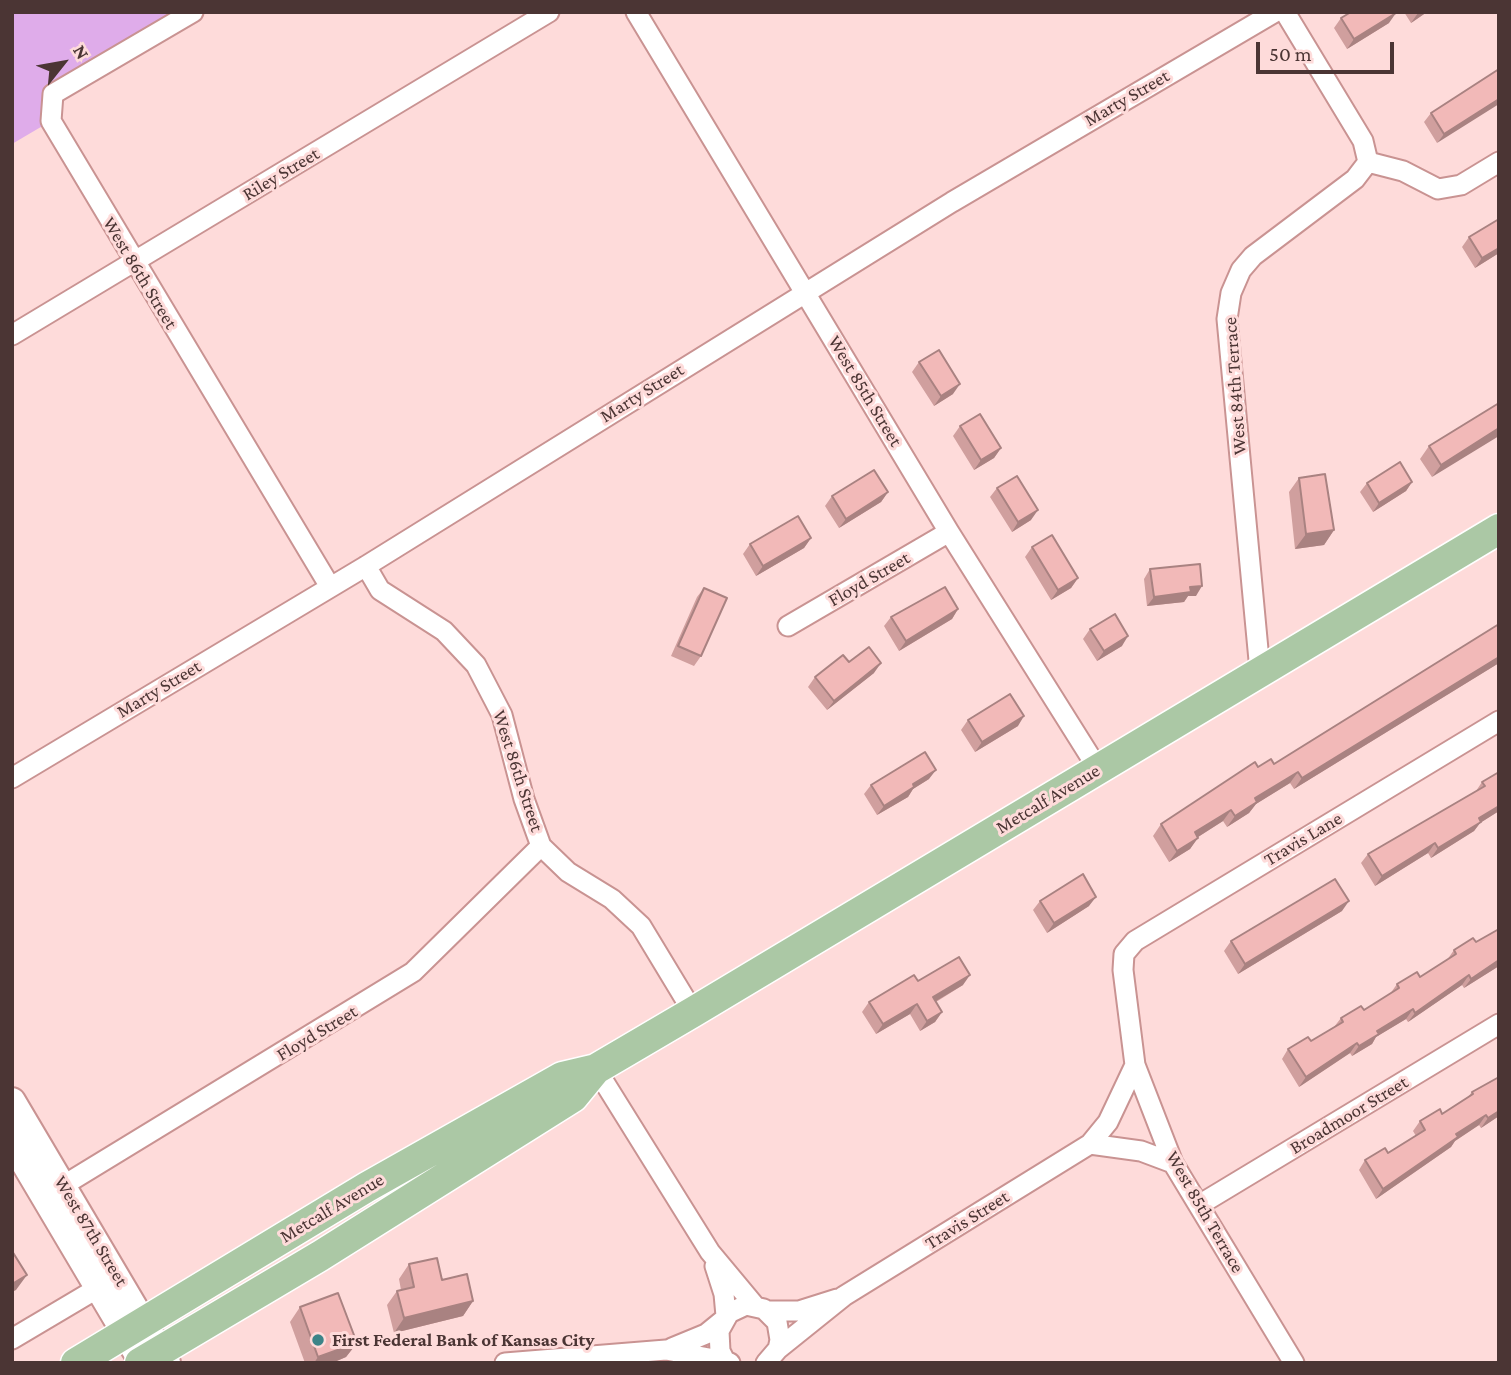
<!DOCTYPE html>
<style>
body{margin:0}
#map{position:relative;width:1511px;height:1375px;overflow:hidden;background:#fedbda;font-family:"Crimson Pro",serif}
canvas{display:block}
.frame{position:absolute;inset:0;border:14px solid #4b3534;pointer-events:none}
.north{position:absolute;left:28px;top:28px;width:70px;height:70px;-webkit-text-stroke:5px #fedbda;paint-order:stroke;rotate:59deg;font-size:19px;font-weight:700;line-height:28px;text-align:center;color:#4b3534}
.north::after{content:'';display:block;margin:auto;width:24px;height:32px;background:#4b3534;clip-path:polygon(50% 0,100% 100%,50% 72%,0 100%)}
.scale{position:absolute;left:1256px;top:42px;width:138px;height:32px;box-sizing:border-box;border:4px solid #4b3534;border-top:0;padding-left:9px;font-size:21px;line-height:24px;white-space:nowrap;color:#4b3534;-webkit-text-stroke:5px #fedbda;paint-order:stroke}
</style>
<div id="map">
<canvas width="1511" height="1375"></canvas>
<div class="frame"></div>
<div class="north">N</div>
<div class="scale">50 m</div>
</div>
<script>
const c = document.querySelector('canvas').getContext('2d');
c.lineJoin = 'round';
function paint(path, color) { c.fillStyle = color; c.fill(path, 'evenodd'); }
const shape = rows => new Path2D(rows.map(r => 'M' + r).join(''));
function trace(path, color, width, dash) { c.strokeStyle = color; c.lineWidth = width; c.lineCap = dash ? 'butt' : 'round'; c.setLineDash(dash || []); c.stroke(path); }
function drawText(font, color, halo, rows, align = 'center') {
  c.font = font + ' "Crimson Pro",serif'; c.lineWidth = 6; c.setLineDash([]); c.textBaseline = 'middle'; c.strokeStyle = halo; c.fillStyle = color; for (const [text, x, y, turn = 0] of rows) {
    c.save(); c.translate(x, y); c.rotate((+turn || 0) * Math.PI / 180); c.textAlign = isNaN(turn) ? turn : align; if (halo) c.strokeText(text, 0, 0); c.fillText(text, 0, 0); c.restore();
  }
}
const green = shape([
 [12,12,184,12,53,94,51,121,12,144]
]);
const street = shape([
 [193,12,53,94,51,121,329,585],
 [636,12,949,532,1098,769],
 [1285,12,1363,141,1368,162],
 [1368,162,1403,171,1438,189,1461,185,1499,162],
 [12,335,549,12],
 [366,566,380,590,444,631,476,665,502,715,524,799,541,846,568,872,612,899,641,926,693,1012],
 [788,626,949,532],
 [1260,671,1227,319,1231,293,1241,270,1253,256,1355,179,1368,162],
 [12,778,366,566,952,202,1275,12],
 [596,1069,710,1252,755,1306],
 [1090,1144,1141,1151,1173,1163],
 [64,1185,413,972,541,846],
 [1199,1205,1499,1024],
 [715,1266,724,1294,726,1316],
 [767,1311,799,1311,837,1299],
 [12,1339,98,1288],
 [672,1348,706,1334,722,1321],
 [778,1349,844,1296,1090,1144,1108,1122,1135,1065],
 [505,1363,666,1350,725,1361],
 [730,1363,725,1361,720,1351,719,1331,729,1313,746,1305,764,1309,777,1322,780,1340,778,1349,766,1363],
 [1294,1363,1173,1163,1135,1065,1123,970,1124,954,1135,941,1499,721]
]);
const secondary = shape([
 [12,1101,167,1363],
 [12,1142,143,1363]
]);
const primary = shape([
 [76,1363,367,1187,562,1077,596,1069,693,1012,1499,529],
 [140,1363,320,1256,573,1097,596,1069]
]);
const wall = shape([
 [1404,12,1427,12,1411,23],
 [1341,18,1389,23,1347,49,1334,28],
 [1499,69,1437,143,1424,122,1431,113],
 [1499,219,1499,253,1475,268,1462,247,1469,237],
 [919,362,953,394,934,406,912,372],
 [1499,403,1432,477,1420,459,1429,446],
 [960,426,1001,448,994,458,974,470,953,436],
 [1299,478,1334,530,1324,545,1295,549,1289,492],
 [1412,482,1406,491,1373,512,1360,492,1367,483],
 [997,488,1031,520,1012,532,990,497],
 [888,492,881,502,839,528,825,506,832,496],
 [811,538,804,548,756,576,743,554,750,544],
 [1032,547,1078,578,1071,588,1051,600,1025,557],
 [1150,569,1196,596,1188,596,1184,602,1147,606,1144,579],
 [704,588,701,656,694,666,671,656,697,597],
 [958,609,952,619,899,651,884,626,891,617],
 [1499,624,1499,663,1294,789,1290,783,1256,804,1249,813,1227,827,1223,821,1198,837,1190,849,1169,862,1153,836,1161,824,1258,767,1274,764],
 [1090,629,1122,646,1097,661,1083,639],
 [849,662,874,673,827,710,808,687,815,677],
 [968,720,1018,726,975,752,961,730],
 [1499,772,1499,811,1480,823,1474,831,1431,858,1428,853,1375,886,1361,863,1368,854,1476,791,1482,782],
 [929,779,913,789,908,797,877,815,864,794,871,785],
 [1040,901,1089,906,1047,933,1033,910],
 [1342,911,1238,974,1224,951,1231,941],
 [1499,929,1499,966,1464,988,1462,985,1408,1022,1406,1019,1376,1037,1372,1044,1352,1056,1350,1053,1299,1087,1282,1059,1288,1049,1311,1041,1334,1027,1341,1018,1364,1010,1390,994,1397,984,1420,977,1447,960,1454,950,1476,942],
 [918,981,963,985,936,1002,942,1012,935,1022,920,1031,910,1014,876,1034,862,1012,869,1002],
 [1499,1077,1499,1116,1481,1128,1479,1125,1455,1141,1451,1147,1376,1199,1359,1170,1365,1160,1388,1153,1416,1136,1413,1131,1420,1121,1442,1114,1467,1098,1472,1092],
 [409,1264,473,1301,463,1316,394,1333,387,1305,397,1291,401,1290,399,1279],
 [300,1307,357,1343,346,1357,332,1363,305,1363,290,1322]
]);
const shadedWall = shape([
 [1419,12,1427,12,1411,23,1418,13],
 [1396,13,1389,23,1347,49,1354,39],
 [1499,99,1499,104,1437,143,1444,134],
 [1499,248,1499,253,1475,268,1482,258],
 [960,384,953,394,934,406,941,396],
 [1499,428,1499,436,1432,477,1441,465],
 [1001,448,994,458,974,470,981,460],
 [1412,482,1406,491,1373,512,1379,503],
 [888,492,881,502,839,528,846,519],
 [1038,510,1031,520,1012,532,1018,522],
 [1334,530,1324,545,1295,549,1306,534],
 [811,538,804,548,756,576,763,566],
 [1078,578,1071,588,1051,600,1058,590],
 [1202,586,1196,596,1188,596,1184,602,1147,606,1154,597,1190,587],
 [958,609,952,619,899,651,906,641],
 [1128,636,1122,646,1097,661,1104,651],
 [1499,657,1499,663,1294,789,1302,778],
 [881,663,874,673,827,710,834,701],
 [1024,716,1018,726,975,752,982,742],
 [936,770,929,779,913,789,908,797,877,815,884,806,913,784],
 [1298,772,1290,783,1256,804,1249,813,1227,827,1235,816,1255,798],
 [1499,806,1499,811,1480,823,1474,831,1431,858,1438,848,1479,818],
 [1231,810,1223,821,1187,844,1195,832],
 [1198,838,1190,849,1169,862,1177,851],
 [1435,843,1428,853,1375,886,1382,876],
 [1096,897,1089,906,1047,933,1054,923],
 [1349,901,1342,911,1238,974,1245,964],
 [1499,960,1499,966,1464,988,1471,979],
 [970,975,963,985,926,1007,933,997],
 [1469,975,1462,985,1408,1022,1415,1013],
 [917,1004,910,1014,876,1034,883,1024],
 [1413,1009,1406,1019,1376,1037,1372,1044,1352,1056,1359,1046,1377,1031],
 [942,1012,935,1022,920,1031,927,1021],
 [1357,1043,1350,1053,1299,1087,1306,1077],
 [1499,1111,1499,1116,1481,1128,1488,1118],
 [1486,1115,1479,1125,1455,1141,1451,1147,1376,1199,1383,1189,1456,1134],
 [27,1275,16,1290,12,1292,12,1284],
 [473,1301,463,1316,394,1333,404,1318],
 [357,1343,346,1357,332,1363,314,1363,318,1357]
]);
const building = shape([
 [1351,12,1396,12,1396,13,1354,39,1341,18,1351,12],
 [1499,69,1499,99,1444,134,1431,113,1499,69],
 [1499,219,1499,248,1482,258,1469,237,1499,219],
 [939,350,960,384,941,396,919,362,939,350],
 [1499,403,1499,428,1441,465,1429,446,1499,403],
 [980,414,1001,448,981,460,960,426,980,414],
 [1400,462,1412,482,1379,503,1367,483,1400,462],
 [874,470,888,492,846,519,832,496,874,470],
 [1325,474,1334,530,1306,534,1299,478,1325,474],
 [1017,476,1038,510,1018,522,997,488,1017,476],
 [798,516,811,538,763,566,750,544,798,516],
 [1052,535,1078,578,1058,590,1032,547,1052,535],
 [1200,564,1202,586,1190,587,1191,592,1154,597,1150,569,1200,564],
 [945,587,958,609,906,641,891,617,945,587],
 [704,588,727,598,701,656,678,646,704,588],
 [1115,614,1128,636,1104,651,1090,629,1115,614],
 [1499,624,1499,657,1302,778,1298,772,1255,798,1257,802,1235,816,1231,810,1195,832,1198,838,1177,851,1161,824,1255,762,1258,767,1271,759,1274,764,1499,624],
 [869,647,881,663,834,701,815,677,843,655,849,662,869,647],
 [1010,694,1024,716,982,742,968,720,1010,694],
 [925,752,936,770,913,784,914,787,884,806,871,785,925,752],
 [1499,772,1499,806,1479,818,1481,822,1438,848,1435,843,1382,876,1368,854,1485,786,1482,782,1499,772],
 [1083,874,1096,897,1054,923,1040,901,1083,874],
 [1335,879,1349,901,1245,964,1231,941,1335,879],
 [1499,929,1499,960,1471,979,1469,975,1415,1013,1413,1009,1377,1031,1379,1034,1359,1046,1357,1043,1306,1077,1288,1049,1308,1037,1311,1041,1343,1022,1341,1018,1361,1006,1364,1010,1399,988,1397,984,1417,972,1420,977,1456,954,1454,950,1473,938,1476,942,1499,929],
 [959,957,970,975,933,997,942,1012,927,1021,917,1004,883,1024,869,1002,914,975,918,981,959,957],
 [1499,1077,1499,1111,1488,1118,1486,1115,1456,1134,1458,1137,1383,1189,1365,1160,1385,1148,1388,1153,1425,1130,1420,1121,1440,1109,1442,1114,1473,1094,1472,1092,1499,1077],
 [12,1251,27,1275,12,1284,12,1251],
 [437,1258,442,1280,467,1274,473,1301,404,1318,397,1291,414,1287,409,1264,437,1258],
 [338,1293,357,1343,318,1357,300,1307,338,1293]
]);
const markers = [
 [318,1340,7,"#3c8488"]
];
const streetNames = [
 ["Marty Street",1127,98,-30],
 ["Riley Street",281,174,-31],
 ["West 86th Street",140,273,59],
 ["West 84th Terrace",1235,386,-94],
 ["West 85th Street",865,391,59],
 ["Marty Street",642,393,-32],
 ["Floyd Street",869,579,-30],
 ["Marty Street",159,689,-31],
 ["West 86th Street",518,771,72],
 ["Metcalf Avenue",1048,799,-31],
 ["Travis Lane",1303,839,-31],
 ["Floyd Street",317,1033,-31],
 ["Broadmoor Street",1349,1115,-31],
 ["Metcalf Avenue",332,1208,-31],
 ["West 85th Terrace",1205,1212,60],
 ["Travis Street",967,1220,-32],
 ["West 87th Street",91,1231,59]
];
const poiNames = [
 ["First Federal Bank of Kansas City",332,1340]
];
paint(green, '#dfacea');
trace(street, '#c99392', 23);
trace(secondary, '#c99392', 30);
trace(primary, '#fff', 33);
trace(street, '#fff', 19);
trace(secondary, '#fff', 26);
trace(primary, '#abc8a5', 30);
paint(wall, '#d09f9e');
paint(shadedWall, '#a98281');
paint(building, '#f2b9b8');
trace(building, '#a98281', 2);
for (const [x, y, r, color] of markers) { const dot = new Path2D(); dot.arc(x, y, r, 0, 2 * Math.PI); c.fillStyle = color; c.fill(dot); trace(dot, '#fedbda', 2.5); }
drawText('19px', '#4b3534', '#fedbda', streetNames);
drawText('bold 19px', '#4b3534', '#fedbda', poiNames, 'left');
</script>
